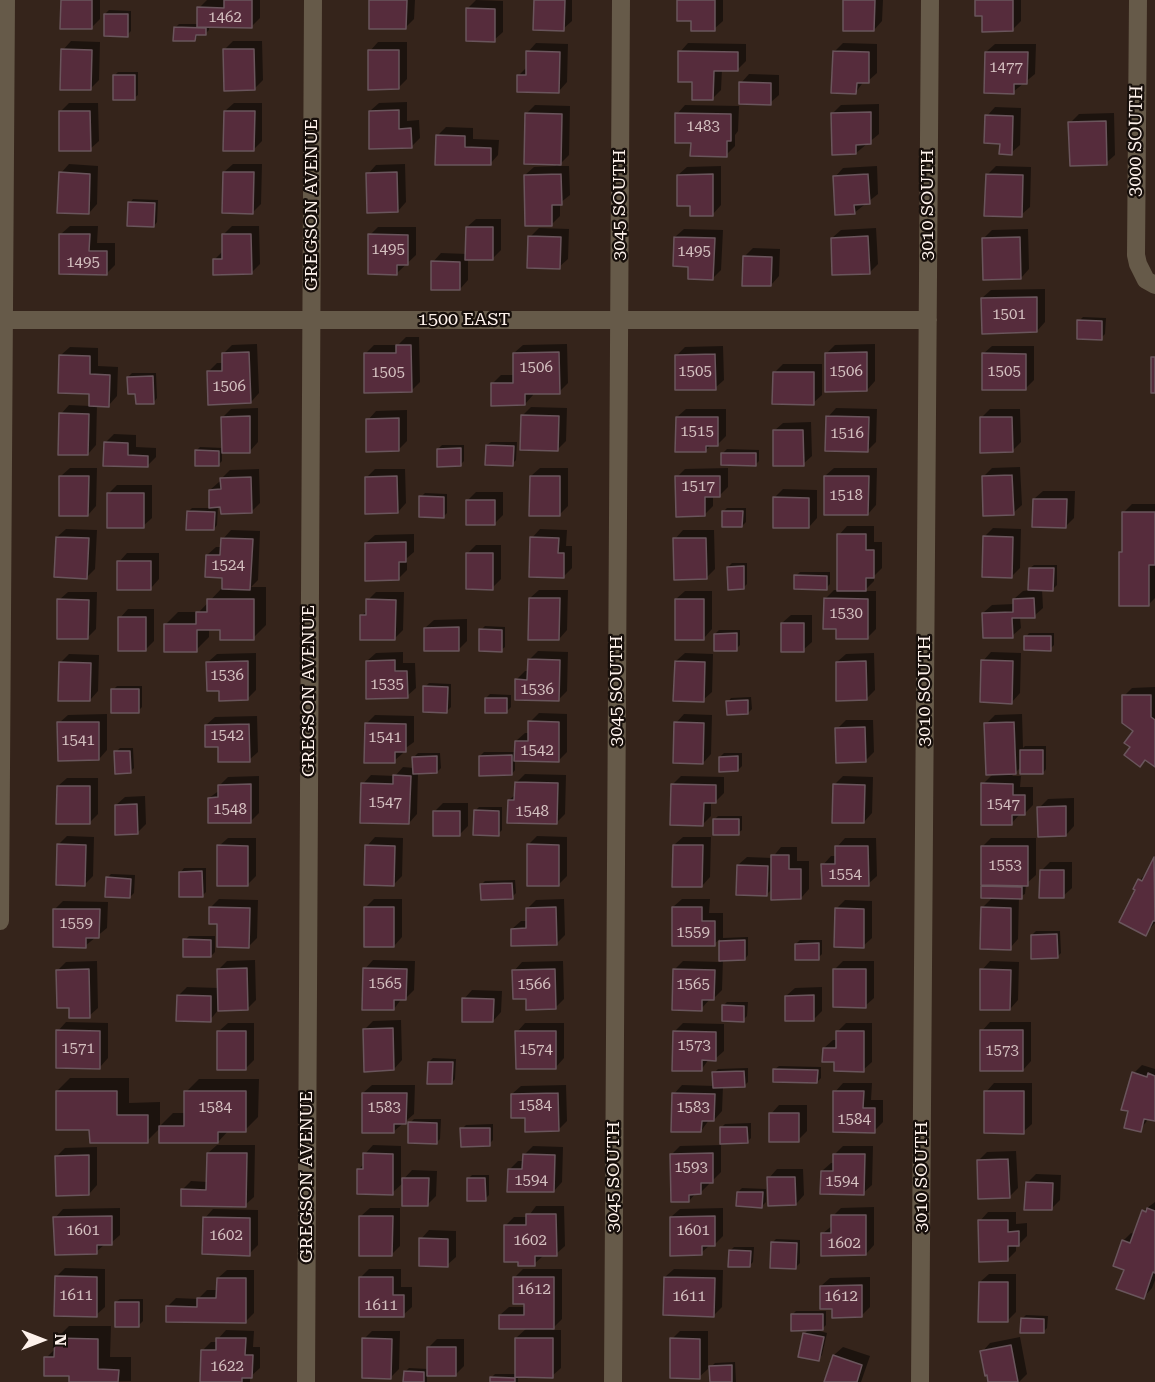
<!DOCTYPE html>
<style>
body{margin:0}
#map{position:relative;width:1155px;height:1382px;overflow:hidden;background:#35241b;font-family:"Roboto Serif",serif}
canvas{display:block}
.north{position:absolute;left:12px;top:1310px;width:60px;height:60px;-webkit-text-stroke:4px #170f0b;paint-order:stroke;rotate:90deg;font-size:16px;font-weight:700;line-height:24px;text-align:center;color:#fef2ec}
.north::after{content:'';display:block;margin:auto;width:21px;height:27px;background:#fef2ec;clip-path:polygon(50% 0,100% 100%,50% 72%,0 100%)}
</style>
<div id="map">
<canvas width="1155" height="1382"></canvas>
<div class="north">N</div>
</div>
<script>
const c = document.querySelector('canvas').getContext('2d');
c.lineJoin = 'round';
function paint(path, color) { c.fillStyle = color; c.fill(path, 'evenodd'); }
const shape = rows => new Path2D(rows.map(r => 'M' + r).join(''));
function trace(path, color, width, dash) { c.strokeStyle = color; c.lineWidth = width; c.lineCap = dash ? 'butt' : 'round'; c.setLineDash(dash || []); c.stroke(path); }
function drawText(font, color, halo, rows, align = 'center') {
  c.font = font + ' "Roboto Serif",serif'; c.lineWidth = 4.5; c.setLineDash([]); c.textBaseline = 'middle'; c.strokeStyle = halo; c.fillStyle = color; for (const [text, x, y, turn = 0] of rows) {
    c.save(); c.translate(x, y); c.rotate((+turn || 0) * Math.PI / 180); c.textAlign = isNaN(turn) ? turn : align; if (halo) c.strokeText(text, 0, 0); c.fillText(text, 0, 0); c.restore();
  }
}
const shadow = shape([
 [62,0,100,0,100,19,91,28],
 [207,0,260,0,260,18,252,26,209,26,209,30,205,34,199,33,195,40,175,28,179,24,199,24,199,8],
 [371,0,415,0,414,19,406,27],
 [476,0,503,1,503,32,494,40,467,9],
 [536,0,572,0,572,21,563,29],
 [678,0,723,0,723,21,714,29,692,19],
 [845,0,883,0,882,21,874,30],
 [977,0,1021,0,1021,21,1012,30,984,14],
 [109,10,131,11,131,31,127,35,105,14],
 [71,41,100,42,99,80,90,89,63,50],
 [233,41,262,41,263,80,254,89,224,50],
 [378,42,407,42,407,79,398,88,370,51],
 [536,43,568,44,567,82,559,91,518,76,527,67,528,52],
 [688,43,746,44,746,61,737,70,722,69,721,90,713,98,694,81,680,52],
 [843,43,877,44,877,73,868,81,864,81,856,92,834,52],
 [995,44,1036,44,1035,74,1013,92,986,52],
 [118,72,138,72,138,95,134,98,114,76],
 [749,74,779,75,779,95,770,103,741,83],
 [407,102,407,121,419,120,420,138,411,147,370,111,379,103],
 [69,103,98,103,99,141,90,149,60,112],
 [234,103,262,103,262,141,253,150,225,111],
 [879,104,879,134,856,153,833,113,841,105],
 [535,105,570,106,569,155,558,166,569,166,570,195,560,203,560,216,552,224,525,175,534,167,556,166,526,114],
 [685,105,739,106,738,131,735,135,735,146,726,155,692,141,677,114],
 [995,107,1021,108,1020,145,1011,153,1001,143,987,116],
 [1114,113,1115,155,1106,163,1070,123,1079,114],
 [446,127,473,128,473,139,499,140,498,155,490,164,437,136],
 [69,164,98,166,97,204,89,213,61,173],
 [233,164,262,164,261,204,253,212,224,172],
 [405,164,406,202,398,211,368,174,376,165],
 [721,166,721,205,713,214,692,204,678,175,687,167],
 [877,166,878,194,854,213,835,177,843,168],
 [996,166,1031,167,1030,207,1021,215,987,175],
 [133,199,158,200,157,222,154,226,130,203],
 [476,219,501,219,501,250,492,259,468,258,468,280,460,289,433,262,441,253,467,254,467,227],
 [70,226,98,226,97,243,115,243,115,265,106,274,61,234],
 [232,226,259,226,260,264,251,273,214,260,223,251,224,234],
 [378,227,416,227,416,255,397,273,370,235],
 [539,228,569,229,568,259,559,267,530,237],
 [876,228,878,264,869,273,832,238,841,230],
 [684,229,723,230,721,270,713,278,690,266,675,237],
 [1028,229,1029,269,1021,278,984,238,992,230],
 [753,248,780,249,779,276,771,285,745,256],
 [1045,289,1045,322,1037,331,982,298,991,290],
 [1083,317,1106,318,1105,334,1101,338,1079,321],
 [406,337,419,337,420,382,411,391,365,354,374,345,398,345],
 [257,344,259,393,251,402,208,372,217,363,223,363,223,354,232,345],
 [567,344,568,383,559,392,533,393,533,395,525,404,492,384,501,375,514,375,514,353,523,345],
 [875,344,875,381,867,390,827,353,835,345],
 [723,346,724,380,715,388,676,356,685,347],
 [992,346,1034,346,1034,380,1025,389,983,354],
 [70,347,98,348,98,366,118,367,117,396,109,405,97,405,96,445,88,454,61,414,69,405,90,406,90,392,61,355],
 [783,364,822,364,822,395,813,403,774,373],
 [132,373,156,373,157,398,154,402,137,392,128,377],
 [531,407,567,408,566,441,558,449,522,416],
 [258,408,258,442,250,451,222,451,222,461,218,465,196,451,200,447,223,448,223,417,231,409],
 [836,408,877,409,876,442,868,450,828,417],
 [686,409,726,409,726,436,717,445,711,445,705,451,677,417],
 [990,409,1020,409,1021,442,1012,451,981,418],
 [407,410,407,441,398,450,368,420,376,411],
 [811,422,812,456,803,464,774,431,783,423],
 [114,434,136,435,136,447,156,448,156,457,147,466,105,443],
 [491,442,517,442,516,460,512,464,487,445],
 [442,445,464,445,464,461,460,465,438,449],
 [727,449,759,450,759,461,755,465,723,453],
 [1020,467,1022,505,1013,513,983,477,992,468],
 [70,468,97,468,96,506,88,515,61,476],
 [540,468,568,468,568,506,559,515,531,476],
 [728,468,728,487,720,495,713,496,713,506,704,515,677,477,685,469],
 [834,468,877,468,876,505,868,514,825,476],
 [259,469,260,503,251,512,218,506,217,525,214,529,188,512,192,508,211,508,210,490,219,482,222,481,222,478,230,470],
 [375,469,405,469,406,503,398,512,366,478],
 [117,485,152,485,152,518,143,526,108,494],
 [783,489,817,490,817,518,809,527,774,498],
 [1043,491,1075,491,1074,518,1066,526,1034,499],
 [476,492,503,492,503,515,495,523,468,500],
 [425,493,447,494,447,513,443,517,421,497],
 [1132,504,1155,504,1155,598,1149,604,1120,552,1124,549,1123,513],
 [727,508,746,508,746,522,742,526,723,512],
 [847,526,874,526,874,542,882,542,882,568,874,576,874,581,864,591,876,591,876,629,867,638,838,628,825,599,834,590,838,590,839,535],
 [993,528,1021,529,1020,568,1012,576,984,537],
 [66,529,97,530,95,569,87,577,57,537],
 [540,529,567,530,566,546,572,546,572,568,563,577,532,538],
 [231,530,260,531,258,580,251,587,266,587,266,625,253,638,222,628,209,628,209,637,196,650,165,625,178,612,199,612,223,587,224,576,207,555,216,547,222,547,223,539],
 [683,530,714,530,715,569,706,578,675,539],
 [414,534,414,552,407,558,407,570,399,578,366,543,375,535],
 [476,545,501,545,501,579,492,588,468,553],
 [127,553,159,553,159,579,151,588,119,562],
 [732,563,747,563,747,584,743,588,728,567],
 [1034,565,1057,565,1057,585,1053,589,1042,589,1043,608,1034,616,1020,617,1021,628,1012,636,983,613,992,605,1014,604,1014,599,1023,591,1030,590,1030,568],
 [800,572,830,572,830,584,826,588,796,576],
 [539,590,568,590,567,630,559,639,530,598],
 [685,591,712,591,712,629,704,638,676,599],
 [68,592,97,592,96,629,87,638,59,600],
 [376,592,404,592,403,630,395,638,361,616,368,610,368,600],
 [128,609,154,609,154,641,145,650,120,618],
 [791,615,812,615,812,642,803,650,782,623],
 [467,619,467,641,459,649,425,628,434,620],
 [485,626,505,627,505,647,501,650,481,630],
 [719,630,740,630,740,645,736,649,715,634],
 [1029,633,1054,633,1054,645,1050,649,1026,637],
 [538,651,568,652,567,691,558,700,516,680,525,671,529,671,529,660],
 [403,652,403,663,415,663,416,688,407,696,367,661,376,653],
 [991,652,1021,653,1020,693,1012,702,983,661],
 [256,653,256,690,247,699,221,689,208,662,217,654],
 [685,653,713,654,712,692,703,700,676,661],
 [874,653,875,690,866,699,837,662,846,654],
 [69,654,99,655,98,691,90,700,60,663],
 [429,683,451,684,451,707,447,711,425,687],
 [117,686,142,686,142,707,138,711,113,690],
 [1155,687,1155,765,1146,759,1140,765,1132,747,1135,731,1124,696,1132,688],
 [490,694,511,695,511,707,507,711,486,698],
 [751,697,752,709,748,713,728,702,731,698],
 [539,713,567,714,567,752,558,761,515,760,515,770,512,774,480,756,484,752,516,752,516,741,525,733,530,733,530,722],
 [107,714,107,750,99,759,59,723,68,715],
 [684,714,712,715,711,754,703,763,676,723],
 [1022,714,1023,748,1025,746,1046,746,1046,769,1043,773,1021,767,1012,776,1021,776,1020,787,1033,787,1033,805,1024,814,1020,814,1011,824,983,784,993,774,986,724,995,715],
 [375,715,414,716,414,742,403,750,403,753,394,761,366,724],
 [257,716,258,752,249,760,206,725,215,717],
 [846,720,873,720,874,752,865,761,837,729],
 [120,748,133,748,134,768,130,772,116,752],
 [418,753,440,753,441,768,437,772,418,773,417,814,409,823,363,784,371,775,395,776,403,767,414,768,414,757],
 [724,753,742,753,742,766,738,770,720,757],
 [525,774,566,775,565,814,556,823,509,800,516,794,516,783],
 [259,776,259,813,251,821,209,798,220,790,220,785,228,777],
 [681,776,724,777,724,793,715,802,711,802,711,816,703,824,672,785],
 [843,776,873,777,872,813,864,822,834,785],
 [67,778,98,778,98,814,89,823,58,786],
 [145,796,146,824,137,833,116,805,125,797],
 [1074,798,1074,826,1066,835,1039,808,1048,799],
 [443,803,468,803,468,826,459,835,434,812],
 [479,807,502,807,502,830,498,834,475,811],
 [718,816,742,816,742,830,738,833,714,820],
 [67,836,94,837,93,876,84,885,59,844],
 [537,836,567,837,567,876,558,885,528,845],
 [375,837,403,838,402,876,393,885,367,846],
 [683,837,711,837,710,877,702,886,674,845],
 [228,838,256,838,256,876,247,885,219,846],
 [845,838,876,838,877,876,868,884,823,865,831,856,837,856,837,847],
 [991,838,1036,838,1036,875,1026,884,1025,894,1019,897,1018,939,1010,948,982,908,993,897,982,887,986,884,983,846],
 [781,847,797,847,797,861,809,861,809,889,801,898,773,888,767,894,738,865,747,857,772,858],
 [1155,858,1155,923,1145,934,1137,889,1140,880,1148,871],
 [1050,862,1072,862,1072,888,1063,896,1041,871],
 [184,868,206,868,206,892,202,896,181,872],
 [111,874,135,875,134,893,130,897,107,878],
 [515,880,516,893,512,897,481,885,485,881],
 [219,899,258,900,257,938,249,946,219,923,210,908],
 [374,899,402,899,402,937,394,946,366,907],
 [564,899,565,935,556,944,512,929,521,921,528,921,528,908,536,900],
 [682,899,710,899,709,913,723,913,723,938,748,937,748,955,745,959,723,959,722,990,713,999,710,999,701,1009,674,970,683,961,721,962,720,939,714,944,673,907],
 [845,900,872,901,872,938,863,946,836,909],
 [63,901,108,902,107,928,85,946,55,909],
 [1036,931,1060,931,1061,953,1057,957,1032,935],
 [189,936,215,936,215,952,211,956,185,940],
 [800,940,822,940,822,954,818,958,796,944],
 [255,960,256,1000,248,1008,219,1009,210,1020,178,996,187,987,219,988,218,970,227,961],
 [373,960,415,961,414,990,406,998,402,998,394,1009,365,969],
 [97,961,98,1008,89,1016,70,1006,58,970,66,962],
 [563,961,564,999,556,1007,528,997,514,971,522,962],
 [843,961,874,961,874,998,865,1006,834,970],
 [990,961,1019,962,1018,1000,1010,1009,982,970],
 [822,987,822,1011,814,1019,786,996,795,988],
 [472,990,502,991,501,1012,493,1021,464,999],
 [727,1002,748,1002,747,1016,743,1020,723,1006],
 [401,1020,402,1060,394,1069,364,1030,373,1021],
 [66,1022,108,1023,108,1058,100,1067,58,1031],
 [990,1022,1031,1022,1031,1061,1023,1070,982,1031],
 [228,1023,254,1023,254,1060,245,1069,219,1031],
 [525,1023,564,1023,564,1058,556,1067,517,1032],
 [683,1023,724,1024,724,1051,715,1059,709,1059,701,1070,674,1032],
 [846,1023,872,1023,872,1062,863,1070,836,1061,824,1048,833,1040,838,1040,838,1031],
 [433,1058,456,1059,455,1079,452,1083,429,1062],
 [1142,1065,1155,1069,1155,1119,1149,1118,1140,1130,1134,1073],
 [779,1066,821,1067,821,1078,817,1082,775,1069],
 [748,1068,748,1082,744,1086,723,1086,722,1111,714,1120,709,1120,701,1131,674,1094,682,1085,714,1086,714,1073,718,1069],
 [70,1078,129,1078,129,1103,160,1102,160,1126,173,1113,186,1113,186,1092,199,1079,259,1079,258,1117,245,1130,229,1130,218,1142,160,1128,147,1141,91,1129,57,1091],
 [843,1083,872,1083,871,1100,883,1100,883,1122,874,1131,835,1092],
 [994,1083,1032,1083,1032,1124,1023,1132,986,1092],
 [372,1085,415,1085,414,1114,393,1132,363,1093],
 [566,1085,567,1121,558,1130,527,1116,512,1094,521,1086],
 [779,1105,807,1105,807,1131,798,1140,771,1114],
 [414,1119,441,1119,440,1139,436,1143,410,1123],
 [751,1123,751,1138,747,1142,721,1128,725,1124],
 [493,1124,493,1140,489,1144,462,1129,466,1125],
 [217,1145,255,1145,254,1197,245,1205,182,1190,191,1181,208,1182,208,1153],
 [373,1145,401,1146,401,1182,412,1170,437,1171,436,1196,428,1204,404,1182,392,1193,359,1169,365,1163,365,1154],
 [721,1145,721,1172,712,1181,709,1181,709,1184,700,1193,696,1193,689,1201,671,1155,680,1146],
 [533,1146,563,1147,562,1182,554,1191,509,1170,518,1161,524,1161,524,1155],
 [843,1146,873,1146,872,1185,863,1193,822,1171,831,1163,835,1163,835,1154],
 [97,1147,97,1185,89,1194,57,1156,65,1148],
 [1016,1151,1018,1188,1009,1197,979,1160,987,1152],
 [777,1169,803,1169,804,1195,796,1204,769,1178],
 [1036,1174,1061,1175,1060,1200,1051,1209,1027,1183],
 [472,1175,489,1175,489,1195,485,1199,468,1179],
 [742,1188,766,1189,766,1202,762,1206,738,1192],
 [1155,1202,1155,1280,1152,1288,1144,1297,1126,1269,1123,1241,1131,1233,1135,1234,1143,1211],
 [536,1206,564,1206,565,1246,556,1254,543,1256,534,1264,505,1226,514,1217,528,1217],
 [874,1207,874,1245,866,1254,822,1234,833,1225,833,1216,841,1208],
 [120,1208,120,1235,111,1243,105,1244,96,1252,55,1218,63,1209],
 [370,1208,400,1208,400,1246,392,1254,361,1216],
 [723,1208,723,1236,715,1244,710,1245,701,1253,671,1217,680,1209],
 [213,1209,258,1210,258,1245,249,1254,205,1218],
 [988,1212,1016,1212,1016,1224,1027,1223,1027,1236,1018,1245,1016,1245,1016,1251,1007,1260,980,1221],
 [429,1230,456,1231,456,1257,447,1265,421,1239],
 [776,1239,800,1240,800,1263,796,1267,772,1243],
 [734,1247,754,1247,753,1262,749,1266,730,1251],
 [65,1268,105,1269,105,1307,96,1315,57,1276],
 [369,1269,401,1269,401,1287,412,1287,412,1307,403,1315,360,1278],
 [523,1269,562,1269,562,1319,551,1330,561,1330,561,1368,552,1376,518,1376,518,1382,491,1382,491,1378,495,1374,516,1374,516,1338,528,1327,500,1315,509,1307,526,1307,514,1278],
 [674,1269,723,1270,722,1307,714,1315,665,1277],
 [227,1270,254,1270,254,1313,245,1322,167,1307,176,1298,198,1299,207,1290,218,1290,218,1278],
 [989,1274,1016,1274,1016,1312,1007,1321,980,1282],
 [870,1277,870,1307,861,1316,821,1286,830,1278],
 [120,1299,143,1299,143,1321,139,1325,116,1302],
 [796,1311,826,1311,826,1325,822,1329,812,1329,827,1333,822,1355,818,1359,804,1334,809,1329,792,1315],
 [1026,1315,1048,1316,1047,1328,1043,1332,1022,1319],
 [69,1326,111,1326,110,1357,131,1357,131,1381,70,1382,70,1375,46,1358,56,1348,56,1339],
 [226,1330,254,1331,253,1347,260,1347,260,1368,250,1377,250,1382,202,1382,203,1350,211,1342,218,1342,218,1339],
 [372,1331,400,1331,399,1369,391,1377,364,1339],
 [680,1331,708,1331,708,1369,699,1377,672,1339],
 [1020,1337,1027,1374,1019,1382,990,1382,982,1352,990,1343],
 [437,1339,464,1339,464,1366,455,1375,427,1374,427,1382,405,1382,405,1372,409,1368,428,1369,429,1347],
 [843,1347,870,1356,861,1382,825,1382,834,1355],
 [735,1362,736,1382,711,1382,711,1367,715,1363]
]);
const building = shape([
 [61,0,92,0,92,29,60,29,61,0],
 [224,0,252,0,252,28,197,27,197,7,224,8,224,0],
 [369,0,407,0,406,29,369,29,369,0],
 [534,0,565,0,564,31,533,30,534,0],
 [677,0,715,0,715,31,691,31,691,21,677,21,677,0],
 [843,0,875,0,874,31,843,31,843,0],
 [975,0,1013,0,1013,31,982,32,982,16,975,16,975,0],
 [466,8,495,9,495,42,466,41,466,8],
 [104,14,128,14,128,37,104,36,104,14],
 [174,27,206,28,206,35,196,35,195,41,173,41,174,27],
 [61,49,92,50,91,90,60,90,61,49],
 [223,49,254,49,255,90,224,91,223,49],
 [368,50,399,50,399,89,368,90,368,50],
 [526,51,560,52,559,93,517,92,517,75,526,75,526,51],
 [678,51,738,52,738,71,714,71,713,100,692,100,692,82,678,82,678,51],
 [833,51,869,52,869,83,857,83,856,94,831,93,833,51],
 [985,52,1028,52,1027,84,1014,84,1014,94,984,93,985,52],
 [113,75,135,75,135,100,113,100,113,75],
 [739,82,771,83,771,105,739,104,739,82],
 [399,110,399,129,411,128,412,148,369,149,369,111,399,110],
 [59,111,90,111,91,151,59,151,59,111],
 [224,111,255,111,254,151,223,151,224,111],
 [871,112,871,144,856,145,856,154,832,155,831,113,871,112],
 [525,113,562,114,561,165,524,164,525,113],
 [675,113,731,114,731,141,727,141,727,157,690,156,691,143,675,143,675,113],
 [985,115,1013,116,1012,155,999,154,1000,144,984,143,985,115],
 [1106,121,1107,165,1070,166,1068,122,1106,121],
 [436,135,465,136,465,147,491,148,491,165,435,165,436,135],
 [59,172,90,174,89,214,57,213,59,172],
 [223,172,254,172,253,214,222,213,223,172],
 [397,172,398,212,367,213,366,173,397,172],
 [561,174,562,205,552,205,552,226,525,226,524,175,561,174],
 [713,174,713,216,690,216,690,206,677,206,677,175,713,174],
 [868,174,870,204,854,205,855,214,835,215,833,176,868,174],
 [986,174,1023,175,1022,217,984,216,986,174],
 [128,202,155,203,154,227,127,226,128,202],
 [466,227,493,227,493,260,465,260,466,227],
 [59,234,90,234,89,251,107,251,107,275,59,274,59,234],
 [222,234,251,234,252,274,213,275,213,259,222,259,222,234],
 [368,234,408,235,408,265,397,265,397,275,368,274,368,234],
 [528,236,561,237,560,269,527,268,528,236],
 [868,236,870,274,832,275,831,238,868,236],
 [674,237,715,238,713,280,688,279,688,267,673,266,674,237],
 [1020,237,1021,279,983,280,982,238,1020,237],
 [743,256,772,257,771,286,742,286,743,256],
 [431,261,460,262,460,290,431,290,431,261],
 [1037,297,1037,332,982,334,981,298,1037,297],
 [1077,320,1102,321,1102,340,1077,339,1077,320],
 [396,345,411,345,412,392,364,393,364,353,396,353,396,345],
 [249,352,251,403,208,405,207,371,222,371,222,353,249,352],
 [559,352,560,394,525,394,525,405,491,406,491,383,513,383,513,353,559,352],
 [867,352,867,391,825,392,825,353,867,352],
 [982,353,1026,354,1026,390,982,390,982,353],
 [715,354,716,390,675,390,675,355,715,354],
 [59,355,90,356,90,374,110,375,109,407,89,406,89,394,58,393,59,355],
 [1151,357,1155,357,1155,393,1151,393,1151,357],
 [773,372,814,372,814,405,772,404,773,372],
 [153,376,154,404,136,404,135,394,128,394,127,377,153,376],
 [59,413,89,414,88,455,58,455,59,413],
 [521,415,559,416,558,451,520,450,521,415],
 [250,416,250,453,222,453,221,417,250,416],
 [826,416,869,417,868,452,825,451,826,416],
 [676,417,718,417,718,446,706,446,706,452,675,452,676,417],
 [980,417,1012,417,1013,452,980,453,980,417],
 [399,418,399,451,366,452,366,419,399,418],
 [773,430,803,430,804,466,773,466,773,430],
 [104,442,128,443,128,455,148,456,148,467,103,466,104,442],
 [486,445,514,446,513,466,485,465,486,445],
 [461,448,461,466,437,467,437,449,461,448],
 [195,450,219,451,219,466,195,466,195,450],
 [721,453,756,453,756,466,721,465,721,453],
 [1012,475,1014,515,983,516,982,476,1012,475],
 [59,476,89,476,88,516,59,516,59,476],
 [397,476,398,513,365,514,365,477,397,476],
 [530,476,560,476,560,516,529,516,530,476],
 [675,476,720,476,720,497,705,497,705,516,676,517,675,476],
 [824,476,869,476,868,515,824,515,824,476],
 [251,477,252,513,221,514,220,507,209,508,209,490,221,489,220,478,251,477],
 [107,493,144,493,144,528,107,528,107,493],
 [419,496,444,497,444,518,419,517,419,496],
 [773,497,809,498,809,528,773,528,773,497],
 [1033,499,1067,499,1066,528,1032,527,1033,499],
 [466,500,495,500,495,525,466,525,466,500],
 [187,511,215,512,214,530,186,530,187,511],
 [722,511,743,511,742,527,722,527,722,511],
 [1122,512,1155,512,1155,565,1149,565,1149,606,1119,606,1119,552,1122,552,1122,512],
 [837,534,866,534,866,550,874,550,874,578,866,578,866,591,837,591,837,534],
 [983,536,1013,537,1012,578,982,577,983,536],
 [56,537,89,538,87,579,54,577,56,537],
 [530,537,559,538,558,553,564,553,564,578,529,577,530,537],
 [221,538,253,539,250,590,222,589,222,578,205,577,206,555,220,555,221,538],
 [673,538,706,538,707,579,674,580,673,538],
 [406,542,406,562,399,562,399,580,365,581,365,543,406,542],
 [466,553,493,553,493,590,466,589,466,553],
 [117,561,151,561,151,590,117,590,117,561],
 [744,566,744,589,728,590,727,567,744,566],
 [1029,568,1054,568,1053,591,1028,590,1029,568],
 [794,575,827,576,827,590,794,589,794,575],
 [529,598,560,598,559,640,528,640,529,598],
 [824,598,868,599,868,639,836,639,836,629,823,629,824,598],
 [1034,598,1035,618,1012,618,1013,638,983,638,982,613,1013,612,1013,599,1034,598],
 [57,599,89,600,88,639,57,639,57,599],
 [207,599,254,599,254,640,220,640,220,630,197,630,197,652,164,652,164,624,196,624,196,612,207,612,207,599],
 [366,599,396,600,395,640,360,640,360,615,366,615,366,599],
 [675,599,704,599,704,640,675,640,675,599],
 [118,617,146,617,146,651,118,651,118,617],
 [781,623,804,623,804,652,781,652,781,623],
 [459,627,459,651,424,651,424,628,459,627],
 [479,629,502,630,502,652,479,651,479,629],
 [737,633,737,651,714,651,714,634,737,633],
 [1024,636,1051,636,1051,651,1024,650,1024,636],
 [528,659,560,660,559,701,515,700,515,679,527,680,528,659],
 [395,660,395,671,407,671,408,698,366,699,366,661,395,660],
 [981,660,1013,661,1012,704,980,702,981,660],
 [248,661,248,700,219,701,219,691,207,691,206,662,248,661],
 [675,661,705,662,704,702,673,701,675,661],
 [866,661,867,700,836,701,836,662,866,661],
 [59,662,91,663,90,701,58,701,59,662],
 [423,686,448,687,447,713,423,712,423,686],
 [111,689,139,689,139,713,111,713,111,689],
 [1122,695,1151,695,1151,717,1155,720,1155,767,1145,760,1140,767,1124,755,1130,747,1124,743,1133,731,1122,723,1122,695],
 [485,698,507,698,507,713,485,713,485,698],
 [748,700,748,714,727,715,726,701,748,700],
 [528,721,559,722,559,762,514,761,515,741,528,741,528,721],
 [57,722,99,722,99,760,58,761,57,722],
 [674,722,704,723,703,764,673,763,674,722],
 [1014,722,1016,774,986,775,984,723,1014,722],
 [365,723,406,724,406,752,395,752,395,763,364,763,365,723],
 [249,724,250,762,218,762,218,747,205,747,205,725,249,724],
 [865,727,866,762,836,763,835,728,865,727],
 [1020,750,1043,750,1043,774,1020,774,1020,750],
 [114,751,130,751,131,773,115,774,114,751],
 [512,755,512,775,479,776,479,756,512,755],
 [437,756,437,773,413,774,412,757,437,756],
 [738,756,738,771,719,772,719,757,738,756],
 [393,775,411,776,409,824,360,823,361,783,393,784,393,775],
 [515,782,558,783,557,824,507,823,508,800,514,800,515,782],
 [981,783,1013,784,1013,795,1025,795,1025,815,1012,815,1012,825,981,825,981,783],
 [251,784,251,823,208,823,208,798,218,797,218,785,251,784],
 [671,784,716,785,716,803,704,803,703,826,670,825,671,784],
 [833,784,865,785,864,823,832,823,833,784],
 [57,786,90,786,90,824,56,824,57,786],
 [137,804,138,834,115,835,115,805,137,804],
 [1066,806,1066,836,1038,837,1037,807,1066,806],
 [474,810,499,811,499,836,473,835,474,810],
 [433,811,460,811,460,836,433,836,433,811],
 [713,819,739,819,739,835,713,835,713,819],
 [57,844,86,845,85,886,56,885,57,844],
 [527,844,559,845,559,886,527,886,527,844],
 [217,845,248,846,248,886,217,886,217,845],
 [365,845,395,846,394,886,364,885,365,845],
 [673,845,703,845,702,887,672,887,673,845],
 [835,846,868,846,869,886,822,886,821,864,835,864,835,846],
 [981,846,1028,846,1028,886,981,885,981,846],
 [771,855,789,855,789,869,801,869,801,899,771,900,771,855],
 [1154,857,1155,921,1153,921,1146,936,1119,922,1135,890,1133,889,1138,879,1142,881,1154,857],
 [737,865,768,866,767,896,736,895,737,865],
 [1040,870,1064,870,1064,898,1039,898,1040,870],
 [202,871,203,897,179,897,179,872,202,871],
 [106,877,131,879,130,898,105,897,106,877],
 [512,883,513,899,481,900,480,884,512,883],
 [981,886,1022,887,1022,899,981,898,981,886],
 [209,907,250,908,249,948,217,947,217,924,209,924,209,907],
 [364,907,394,907,394,947,364,947,364,907],
 [556,907,557,945,511,946,511,929,526,928,526,908,556,907],
 [672,907,702,907,702,921,715,921,715,946,672,946,672,907],
 [981,907,1011,908,1011,950,980,949,981,907],
 [835,908,864,909,864,948,834,947,835,908],
 [53,909,100,909,99,938,86,938,86,948,53,947,53,909],
 [1057,934,1058,958,1031,959,1031,935,1057,934],
 [183,939,211,940,211,957,183,957,183,939],
 [745,940,745,960,719,961,719,941,745,940],
 [819,943,819,960,795,960,795,944,819,943],
 [247,968,248,1010,218,1011,217,969,247,968],
 [363,968,407,969,406,1000,394,1000,394,1010,362,1010,363,968],
 [89,969,90,1018,69,1018,69,1008,57,1008,56,970,89,969],
 [555,969,556,1009,526,1010,526,999,513,999,512,970,555,969],
 [673,969,715,970,714,1000,702,1000,702,1011,672,1010,673,969],
 [833,969,866,969,866,1008,833,1007,833,969],
 [980,969,1011,970,1010,1010,980,1010,980,969],
 [177,995,211,996,211,1022,176,1021,177,995],
 [814,995,814,1021,785,1021,785,996,814,995],
 [462,998,494,999,493,1022,462,1022,462,998],
 [722,1005,744,1006,744,1022,722,1021,722,1005],
 [393,1028,394,1070,364,1072,363,1029,393,1028],
 [56,1030,100,1031,100,1069,56,1068,56,1030],
 [980,1030,1023,1030,1023,1071,980,1071,980,1030],
 [217,1031,246,1031,246,1070,217,1070,217,1031],
 [515,1031,556,1031,556,1069,516,1069,515,1031],
 [673,1031,716,1032,716,1061,702,1060,702,1071,672,1071,673,1031],
 [836,1031,864,1031,864,1072,834,1071,834,1062,822,1062,823,1048,836,1048,836,1031],
 [428,1062,453,1062,452,1084,427,1084,428,1062],
 [773,1069,818,1070,817,1083,773,1082,773,1069],
 [744,1071,745,1087,713,1088,712,1072,744,1071],
 [1132,1072,1147,1077,1148,1073,1155,1076,1155,1121,1144,1119,1141,1132,1124,1128,1128,1111,1121,1110,1132,1072],
 [56,1091,117,1091,117,1115,148,1115,148,1143,90,1143,89,1130,56,1130,56,1091],
 [184,1091,246,1091,246,1132,218,1132,218,1143,159,1143,159,1126,184,1126,184,1091],
 [833,1091,864,1091,863,1108,875,1108,875,1133,833,1132,833,1091],
 [984,1091,1024,1091,1024,1134,984,1133,984,1091],
 [362,1093,407,1093,406,1124,394,1124,394,1133,362,1133,362,1093],
 [558,1093,559,1131,525,1132,525,1118,511,1118,511,1094,558,1093],
 [672,1093,715,1094,714,1121,702,1121,701,1132,671,1132,672,1093],
 [769,1113,799,1113,799,1142,769,1142,769,1113],
 [408,1122,437,1123,437,1144,408,1143,408,1122],
 [720,1127,747,1127,748,1143,720,1144,720,1127],
 [460,1128,490,1128,490,1146,461,1147,460,1128],
 [207,1153,247,1153,246,1207,181,1206,181,1189,206,1190,207,1153],
 [363,1153,393,1154,393,1195,357,1194,357,1169,363,1169,363,1153],
 [713,1153,713,1183,701,1183,701,1194,689,1195,689,1202,671,1202,670,1154,713,1153],
 [523,1154,555,1155,554,1192,507,1192,508,1169,522,1169,523,1154],
 [833,1154,865,1154,864,1195,820,1194,821,1171,833,1171,833,1154],
 [89,1155,89,1195,56,1196,55,1156,89,1155],
 [1008,1159,1010,1198,978,1199,977,1160,1008,1159],
 [767,1177,795,1177,796,1205,768,1206,767,1177],
 [402,1178,429,1178,428,1206,402,1206,402,1178],
 [467,1178,485,1178,486,1201,467,1201,467,1178],
 [1026,1182,1053,1183,1052,1210,1024,1210,1026,1182],
 [737,1192,763,1192,762,1208,736,1206,737,1192],
 [1147,1208,1155,1211,1155,1273,1153,1272,1144,1299,1116,1289,1124,1270,1113,1266,1122,1240,1130,1243,1142,1210,1146,1212,1147,1208],
 [526,1214,556,1214,557,1256,535,1256,535,1266,518,1266,518,1262,504,1262,504,1225,526,1225,526,1214],
 [831,1215,866,1215,866,1255,821,1256,821,1233,831,1233,831,1215],
 [112,1216,112,1245,97,1245,97,1254,55,1255,53,1217,112,1216],
 [359,1216,393,1216,392,1256,359,1256,359,1216],
 [715,1216,715,1246,702,1246,702,1255,670,1256,670,1217,715,1216],
 [203,1217,250,1218,250,1256,202,1254,203,1217],
 [978,1220,1008,1220,1008,1232,1019,1231,1019,1246,1008,1246,1008,1261,979,1262,978,1220],
 [419,1238,448,1239,448,1267,419,1266,419,1238],
 [771,1242,797,1243,796,1269,770,1268,771,1242],
 [729,1250,751,1251,750,1267,728,1267,729,1250],
 [55,1276,97,1277,97,1317,54,1316,55,1276],
 [359,1277,393,1277,393,1295,404,1295,404,1317,359,1317,359,1277],
 [513,1277,554,1277,554,1329,499,1329,499,1315,524,1315,524,1304,513,1304,513,1277],
 [664,1277,715,1278,714,1317,663,1315,664,1277],
 [217,1278,246,1278,246,1323,166,1322,166,1306,197,1307,197,1298,216,1298,217,1278],
 [979,1282,1008,1282,1008,1322,978,1322,979,1282],
 [862,1285,862,1317,832,1318,832,1309,820,1309,820,1286,862,1285],
 [115,1302,139,1302,139,1327,115,1327,115,1302],
 [791,1314,823,1314,823,1330,791,1331,791,1314],
 [1021,1318,1044,1319,1044,1333,1020,1333,1021,1318],
 [803,1333,824,1337,819,1361,798,1357,803,1333],
 [55,1338,98,1339,98,1369,119,1370,118,1382,69,1382,69,1376,44,1376,44,1357,54,1357,55,1338],
 [216,1338,246,1338,245,1355,253,1355,252,1378,242,1378,242,1382,200,1382,201,1350,216,1350,216,1338],
 [362,1338,392,1339,391,1379,362,1378,362,1338],
 [515,1338,553,1338,553,1378,515,1377,515,1338],
 [670,1338,700,1339,700,1379,670,1378,670,1338],
 [1011,1345,1018,1382,988,1382,987,1375,985,1376,980,1351,1011,1345],
 [427,1347,456,1347,456,1376,427,1376,427,1347],
 [833,1355,862,1365,857,1382,824,1382,833,1355],
 [732,1365,732,1382,710,1382,709,1366,732,1365],
 [404,1371,424,1372,424,1382,403,1382,404,1371],
 [490,1377,515,1378,515,1382,490,1382,490,1377]
]);
const street = shape([
 [1138,0,1136,255,1138,264,1146,280,1155,285],
 [0,320,928,320],
 [0,921,6,0],
 [306,1382,313,0],
 [613,1382,621,0],
 [920,1382,930,0]
]);
const numberNames = [
 ["1462",225,18],
 ["1477",1006,68],
 ["1483",703,127],
 ["1495",388,250],
 ["1495",694,252],
 ["1495",83,263],
 ["1501",1009,315],
 ["1506",536,368],
 ["1505",695,372],
 ["1506",846,372],
 ["1505",1004,372],
 ["1505",388,373],
 ["1506",229,387],
 ["1515",697,432],
 ["1516",847,434],
 ["1517",698,487],
 ["1518",846,496],
 ["1524",228,566],
 ["1530",846,614],
 ["1536",227,676],
 ["1535",387,685],
 ["1536",537,690],
 ["1542",227,736],
 ["1541",385,738],
 ["1541",78,741],
 ["1542",537,751],
 ["1547",385,803],
 ["1547",1003,805],
 ["1548",230,810],
 ["1548",532,812],
 ["1553",1005,866],
 ["1554",845,875],
 ["1559",76,924],
 ["1559",693,933],
 ["1565",385,984],
 ["1566",534,985],
 ["1565",693,985],
 ["1573",694,1046],
 ["1571",78,1049],
 ["1574",536,1050],
 ["1573",1002,1051],
 ["1584",535,1106],
 ["1584",215,1108],
 ["1583",384,1108],
 ["1583",693,1108],
 ["1584",854,1120],
 ["1593",691,1168],
 ["1594",531,1181],
 ["1594",842,1182],
 ["1601",83,1231],
 ["1601",693,1231],
 ["1602",226,1236],
 ["1602",530,1241],
 ["1602",844,1244],
 ["1612",534,1290],
 ["1611",76,1296],
 ["1611",689,1297],
 ["1612",841,1297],
 ["1611",381,1306],
 ["1622",227,1367]
];
const streetNames = [
 ["3000 SOUTH",1136,141,-89],
 ["GREGSON AVENUE",312,205,-90],
 ["3045 SOUTH",620,205,-90],
 ["3010 SOUTH",928,205,-90],
 ["1500 EAST",464,320],
 ["GREGSON AVENUE",309,691,-90],
 ["3045 SOUTH",617,691,-90],
 ["3010 SOUTH",925,691,-90],
 ["GREGSON AVENUE",307,1177,-90],
 ["3045 SOUTH",614,1177,-90],
 ["3010 SOUTH",922,1177,-90]
];
paint(shadow, '#0007');
paint(building, '#562c3c');
trace(building, '#6a555c', 1.5);
trace(street, '#665a49', 18);
drawText('15px', '#d4c0c0', null, numberNames);
drawText('18px', '#fef2ec', '#170f0b', streetNames);
</script>
